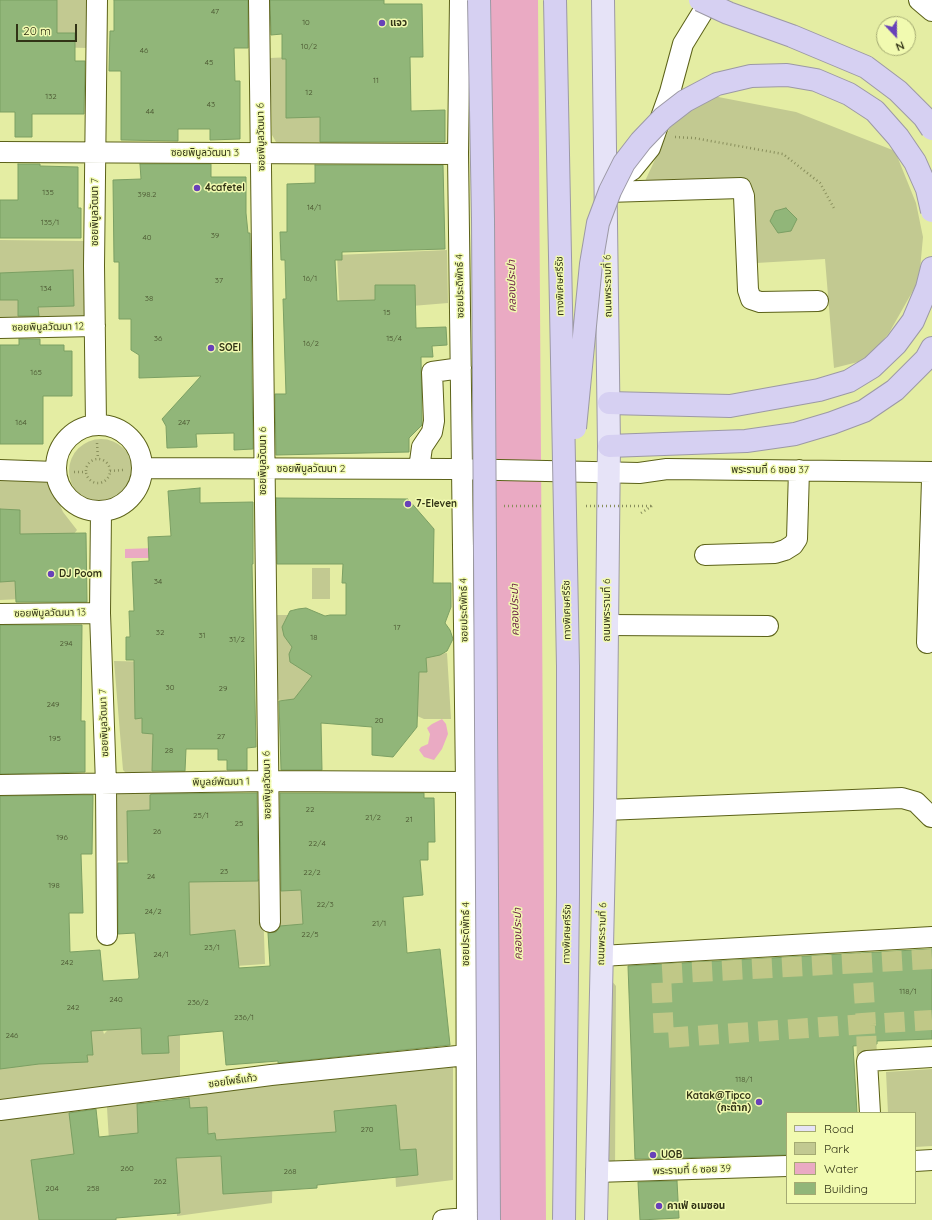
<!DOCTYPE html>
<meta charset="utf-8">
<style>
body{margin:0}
#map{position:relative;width:932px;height:1220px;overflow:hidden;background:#e4eda3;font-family:Quicksand,sans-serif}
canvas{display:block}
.legend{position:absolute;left:786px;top:1112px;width:130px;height:92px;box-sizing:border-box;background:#f1fab0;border:1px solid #a4aa72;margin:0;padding:5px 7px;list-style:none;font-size:12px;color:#313316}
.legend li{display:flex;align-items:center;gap:8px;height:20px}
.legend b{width:20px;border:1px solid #a4aa72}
.north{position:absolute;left:876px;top:16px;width:40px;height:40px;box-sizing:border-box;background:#f1fab0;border:1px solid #a4aa72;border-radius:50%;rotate:158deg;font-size:11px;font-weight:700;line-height:16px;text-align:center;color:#313316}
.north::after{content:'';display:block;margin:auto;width:14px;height:18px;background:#6841b9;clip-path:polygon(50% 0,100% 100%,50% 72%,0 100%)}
.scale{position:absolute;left:16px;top:24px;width:61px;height:18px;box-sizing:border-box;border:2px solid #313316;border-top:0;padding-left:5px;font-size:12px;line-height:14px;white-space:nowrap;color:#313316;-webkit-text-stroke:3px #f1fab0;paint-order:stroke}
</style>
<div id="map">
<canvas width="932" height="1220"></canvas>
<ul class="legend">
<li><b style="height:5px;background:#e6e3f7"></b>Road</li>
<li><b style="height:11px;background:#c2c991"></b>Park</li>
<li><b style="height:11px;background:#eaaac3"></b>Water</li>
<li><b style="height:11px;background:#91b679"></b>Building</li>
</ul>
<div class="north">N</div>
<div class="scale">20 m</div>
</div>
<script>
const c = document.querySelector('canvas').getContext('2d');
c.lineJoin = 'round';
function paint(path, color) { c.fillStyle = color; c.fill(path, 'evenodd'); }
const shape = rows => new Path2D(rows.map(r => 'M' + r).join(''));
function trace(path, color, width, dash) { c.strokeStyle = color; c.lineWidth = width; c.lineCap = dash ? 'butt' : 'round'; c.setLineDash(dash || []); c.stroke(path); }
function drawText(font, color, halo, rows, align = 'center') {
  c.font = font + ' Quicksand,"Noto Sans Thai",sans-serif'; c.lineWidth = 3; c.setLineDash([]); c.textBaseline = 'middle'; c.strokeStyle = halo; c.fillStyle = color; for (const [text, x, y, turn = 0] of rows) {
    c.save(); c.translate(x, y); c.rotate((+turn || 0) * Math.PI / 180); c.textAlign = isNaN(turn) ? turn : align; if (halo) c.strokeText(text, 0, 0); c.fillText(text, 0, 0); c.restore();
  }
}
const green = shape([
 [49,0,87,0,88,48,47,47],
 [292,57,323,110,323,142,276,142,272,135,270,58],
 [687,91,796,112,895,151,916,203,923,237,919,280,889,333,866,360,834,368,825,259,756,263,748,185,742,178,645,181],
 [0,240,86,241,87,318,0,320],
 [447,250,448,303,363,310,341,333,337,255],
 '69 471a32 32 0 1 1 64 0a32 32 0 1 1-64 0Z',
 [0,478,47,481,54,491,63,512,77,530,22,599,0,600],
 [312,568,330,568,330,599,312,599],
 [272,615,293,615,357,660,447,653,451,719,424,719,408,712,301,703,274,699],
 [114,661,159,662,156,771,128,775,123,770],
 [188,790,190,822,149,860,112,861,110,793],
 [273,817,304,817,305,931,275,933],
 [182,877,262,879,265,964,236,966,180,942],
 [604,972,616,986,615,1174,601,1176],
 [150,985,180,988,180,1079,145,1083,143,1138,109,1141,106,1091,84,1094,76,1115,94,1158,53,1220,0,1220,0,997,97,1011,104,1034],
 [450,1063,453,1066,453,1180,396,1187,393,1127,273,1144,272,1203,177,1216,172,1095],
 [932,1069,932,1146,915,1147,915,1113,888,1113,886,1072]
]);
const water = shape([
 [489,0,538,0,546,1220,497,1220],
 [155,548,155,558,125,558,125,549],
 [442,719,446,724,448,734,442,749,434,760,424,757,419,750,421,747,428,744,430,734,427,728,432,724]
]);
const building = shape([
 [0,0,57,0,57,33,75,33,75,61,85,61,84,114,32,114,32,137,15,137,15,112,0,112,0,0],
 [114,0,248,0,248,48,234,48,235,81,240,81,240,139,210,140,210,129,178,129,178,141,121,140,121,71,109,71,110,31,114,31,114,0],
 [270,0,384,0,384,4,422,4,423,57,410,57,411,111,445,110,445,142,320,142,320,117,286,118,286,59,282,59,282,34,271,35,270,0],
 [18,164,40,164,40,166,78,167,78,208,81,208,81,238,0,238,0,200,18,200,18,164],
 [140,164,211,164,211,177,246,177,246,213,248,233,250,233,253,449,234,450,234,433,196,434,197,447,167,448,166,426,162,419,201,376,139,378,139,355,131,350,131,319,119,319,119,262,114,262,113,180,141,179,140,164],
 [315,165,443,165,445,249,342,252,342,260,335,260,337,301,375,300,375,285,415,285,416,328,446,327,447,345,432,346,433,357,421,357,422,420,422,425,409,438,409,452,276,455,275,394,286,394,283,299,286,299,285,260,281,260,280,232,287,232,287,184,315,183,315,165],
 [786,208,797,219,791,231,778,233,770,221,775,211,786,208],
 [73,270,74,306,38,307,39,316,18,316,18,300,0,300,0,273,73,270],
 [19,339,40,339,40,345,64,345,64,351,72,351,72,396,43,396,43,444,0,444,0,345,19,345,19,339],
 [200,488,200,503,253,502,253,564,252,564,256,747,247,748,247,770,227,770,227,760,218,760,218,749,186,749,185,771,152,771,153,734,142,733,142,718,135,719,134,660,126,660,126,637,130,637,129,611,134,611,132,562,149,561,148,537,171,536,168,491,200,488],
 [276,498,408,499,434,529,433,583,451,583,451,607,445,623,450,630,453,639,447,651,440,655,426,658,427,672,419,672,417,727,393,757,372,755,372,727,321,723,322,770,281,770,279,701,294,699,312,676,290,662,289,654,292,647,284,636,282,627,290,611,298,609,306,608,325,616,330,615,346,615,346,583,342,583,343,564,277,564,276,498],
 [0,509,20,510,20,534,86,533,87,602,16,602,15,581,0,582,0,509],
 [0,625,82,625,81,721,85,721,85,772,0,774,0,625],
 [257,793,258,881,189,882,190,935,235,930,239,968,270,966,268,933,276,932,280,926,303,924,301,890,281,891,280,793,424,793,424,798,434,798,435,842,428,842,428,860,420,860,423,895,403,897,407,953,440,949,450,1045,278,1063,278,1061,226,1065,223,1031,168,1036,169,1053,142,1054,141,1028,91,1031,93,1055,87,1055,88,1062,39,1064,0,1069,0,796,93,795,92,854,81,854,83,913,69,913,70,952,100,950,103,981,138,979,139,977,135,933,118,934,118,863,128,863,127,811,150,810,150,795,152,794,257,793],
 [932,949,932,1039,877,1041,877,1044,853,1046,857,1113,787,1113,787,1155,635,1159,628,966,932,949],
 [189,1098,190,1108,207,1107,208,1134,215,1133,216,1140,336,1132,334,1111,396,1105,400,1150,416,1149,418,1175,317,1185,317,1188,223,1194,221,1156,176,1158,180,1213,116,1218,116,1220,39,1220,31,1160,74,1154,69,1113,96,1109,99,1137,138,1133,137,1104,189,1098],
 [677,1181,679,1218,640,1220,638,1182,677,1181]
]);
const minorTunnel = shape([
 [932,959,862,963,866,1024,932,1020],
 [862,963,661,974,664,1038,866,1024,867,1061]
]);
const path = shape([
 [675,137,694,138,783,154,820,183,835,210],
 [97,443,98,459],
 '86 471a12 12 0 1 1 24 0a12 12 0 1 1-24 0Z',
 [110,471,123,470],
 [74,472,85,472],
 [641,513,652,506]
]);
const minor = shape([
 [259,0,270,922],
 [460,0,458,154,466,782,467,1220],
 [919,0,932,11],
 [0,152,458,154],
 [624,175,632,170,650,148,670,92,683,44,710,0],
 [607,192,741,188,744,196,748,290,751,299,760,302,818,301],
 [0,328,95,326],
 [96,424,94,266,97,0],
 '56 468a43 43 0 1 1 86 0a43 43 0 1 1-86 0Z',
 [142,468,453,469,639,473,667,469,932,472],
 [419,469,422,447,432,432,434,421,432,372,461,368],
 [0,470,55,472],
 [101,511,100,613,106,784,107,935],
 [705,555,775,553,785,550,793,545,797,539,799,470],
 [0,614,100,613],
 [607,625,768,626],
 [927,643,932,480],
 [0,785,267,781,466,782],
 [605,810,902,798,916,802,931,817],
 [601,956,932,937],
 [0,1110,271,1075,467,1055],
 [870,1113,867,1061,932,1057],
 [915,1161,932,1160],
 [596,1172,787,1166],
 [443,1220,467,1218]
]);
const major = shape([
 [596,1220,605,810,609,446,603,0]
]);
const highway = shape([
 [609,403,730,406,819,390,849,381,872,367,896,344,913,321,927,288,932,268],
 [609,446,746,441,795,434,832,423,864,411,895,390,926,359,932,348]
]);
const pathBridge = shape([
 [504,506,543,506],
 [586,506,652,506]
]);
const highwayBridge = shape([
 [479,0,483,219,489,1220],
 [555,0,568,666,568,894,564,1220],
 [700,0,728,13,792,36,866,67,898,91,924,117,932,129],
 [575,428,591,264,598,223,610,191,624,163,641,141,663,118,685,101,717,84,751,76,787,75,816,80,849,94,875,111,898,137,915,162,927,189,932,211]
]);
const markers = [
 [382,23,4,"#6841b9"],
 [197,188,4,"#6841b9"],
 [211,348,4,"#6841b9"],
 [408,504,4,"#6841b9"],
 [51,574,4,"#6841b9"],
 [759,1102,4,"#6841b9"],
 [653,1155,4,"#6841b9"],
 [659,1206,4,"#6841b9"]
];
const numberNames = [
 ["47",215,12],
 ["10",306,23],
 ["10/2",309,47],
 ["46",144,51],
 ["45",209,63],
 ["11",376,81],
 ["12",309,93],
 ["132",51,97],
 ["43",211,105],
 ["44",150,112],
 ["135",48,193],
 ["398.2",147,195],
 ["14/1",314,208],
 ["135/1",50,223],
 ["39",215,236],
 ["40",147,238],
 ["16/1",310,279],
 ["37",219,281],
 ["134",46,289],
 ["38",149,299],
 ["15",387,313],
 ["36",158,339],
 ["15/4",394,339],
 ["16/2",311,344],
 ["165",36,373],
 ["164",21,423],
 ["247",184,423],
 ["34",158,582],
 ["17",397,628],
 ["32",160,633],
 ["31",202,636],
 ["18",314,638],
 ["31/2",237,640],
 ["294",66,644],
 ["30",170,688],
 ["29",223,689],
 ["249",53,705],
 ["20",379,721],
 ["27",221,737],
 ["195",55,739],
 ["28",169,751],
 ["22",310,810],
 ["25/1",201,816],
 ["21/2",373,818],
 ["21",409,820],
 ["25",239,824],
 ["26",157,832],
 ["196",62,838],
 ["22/4",317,844],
 ["23",224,872],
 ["22/2",312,873],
 ["24",151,877],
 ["198",54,886],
 ["22/3",325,905],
 ["24/2",153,912],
 ["21/1",379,924],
 ["22/5",310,935],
 ["23/1",212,948],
 ["24/1",161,955],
 ["242",67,963],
 ["118/1",908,992],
 ["240",116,1000],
 ["236/2",198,1003],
 ["242",73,1008],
 ["236/1",244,1018],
 ["246",12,1036],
 ["118/1",744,1080],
 ["270",367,1130],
 ["260",127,1169],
 ["268",290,1172],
 ["262",160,1182],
 ["204",52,1189],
 ["258",93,1189]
];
const poiNames = [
 ["แจว",390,23],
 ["4cafetel",205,188],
 ["SOEI",219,348],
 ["7-Eleven",416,504],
 ["DJ Poom",59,574],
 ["Katak@Tipco",751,1096,"right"],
 ["(กะต๊าก)",751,1108,"right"],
 ["UOB",661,1155],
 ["คาเฟ่ อเมซอน",667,1206]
];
const streetNames = [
 ["ซอยพิบูลวัฒนา 6",261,137,-91],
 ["ซอยพิบูลวัฒนา 3",205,153],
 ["ซอยพิบูลวัฒนา 7",95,212,-90],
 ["ซอยประดิพัทธ์ 4",460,286,-91],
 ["ทางพิเศษศรีรัช",560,286,-91],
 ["ถนนพระรามที่ 6",608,286,-91],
 ["ซอยพิบูลวัฒนา 12",48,327,-1],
 ["ซอยพิบูลวัฒนา 6",263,461,-90],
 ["ซอยพิบูลวัฒนา 2",311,469],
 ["พระรามที่ 6 ซอย 37",770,470],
 ["ซอยประดิพัทธ์ 4",464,610,-91],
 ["ทางพิเศษศรีรัช",567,610,-91],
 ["ถนนพระรามที่ 6",607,610,-90],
 ["ซอยพิบูลวัฒนา 13",50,613,-1],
 ["ซอยพิบูลวัฒนา 7",104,723,-92],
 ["พิบูลย์พัฒนา 1",221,782,-1],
 ["ซอยพิบูลวัฒนา 6",267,785,-91],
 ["ซอยประดิพัทธ์ 4",466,934,-90],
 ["ทางพิเศษศรีรัช",567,934,-89],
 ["ถนนพระรามที่ 6",602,934,-88],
 ["ซอยโพธิ์แก้ว",233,1081,-8],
 ["พระรามที่ 6 ซอย 39",692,1170,-2]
];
const waterNames = [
 ["คลองประปา",512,286,-91],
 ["คลองประปา",515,610,-91],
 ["คลองประปา",518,934,-91]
];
paint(green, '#c2c991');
paint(water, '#eaaac3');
paint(building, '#91b679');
trace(building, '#7b9f63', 1);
trace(minorTunnel, '#c0c887', 20, [20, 10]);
trace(minor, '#5c6219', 22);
trace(major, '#9c99a5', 24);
trace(highway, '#9c99a5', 24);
trace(path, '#888e5b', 2.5, [1, 3]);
trace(minor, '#fff', 20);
trace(major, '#e6e3f7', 22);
trace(highway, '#d6d0f2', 22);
trace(highwayBridge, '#9c99a5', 24, []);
trace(pathBridge, '#888e5b', 2.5, [1, 3]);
trace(highwayBridge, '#d6d0f2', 22);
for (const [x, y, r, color] of markers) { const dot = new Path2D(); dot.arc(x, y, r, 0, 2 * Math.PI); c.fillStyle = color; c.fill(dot); trace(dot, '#f1fab0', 1.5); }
drawText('8px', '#49542f', null, numberNames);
drawText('bold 10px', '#313316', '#f1fab0', poiNames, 'left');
drawText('10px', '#313316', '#f1fab0', streetNames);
drawText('italic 11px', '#70264a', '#f1fab0', waterNames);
</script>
